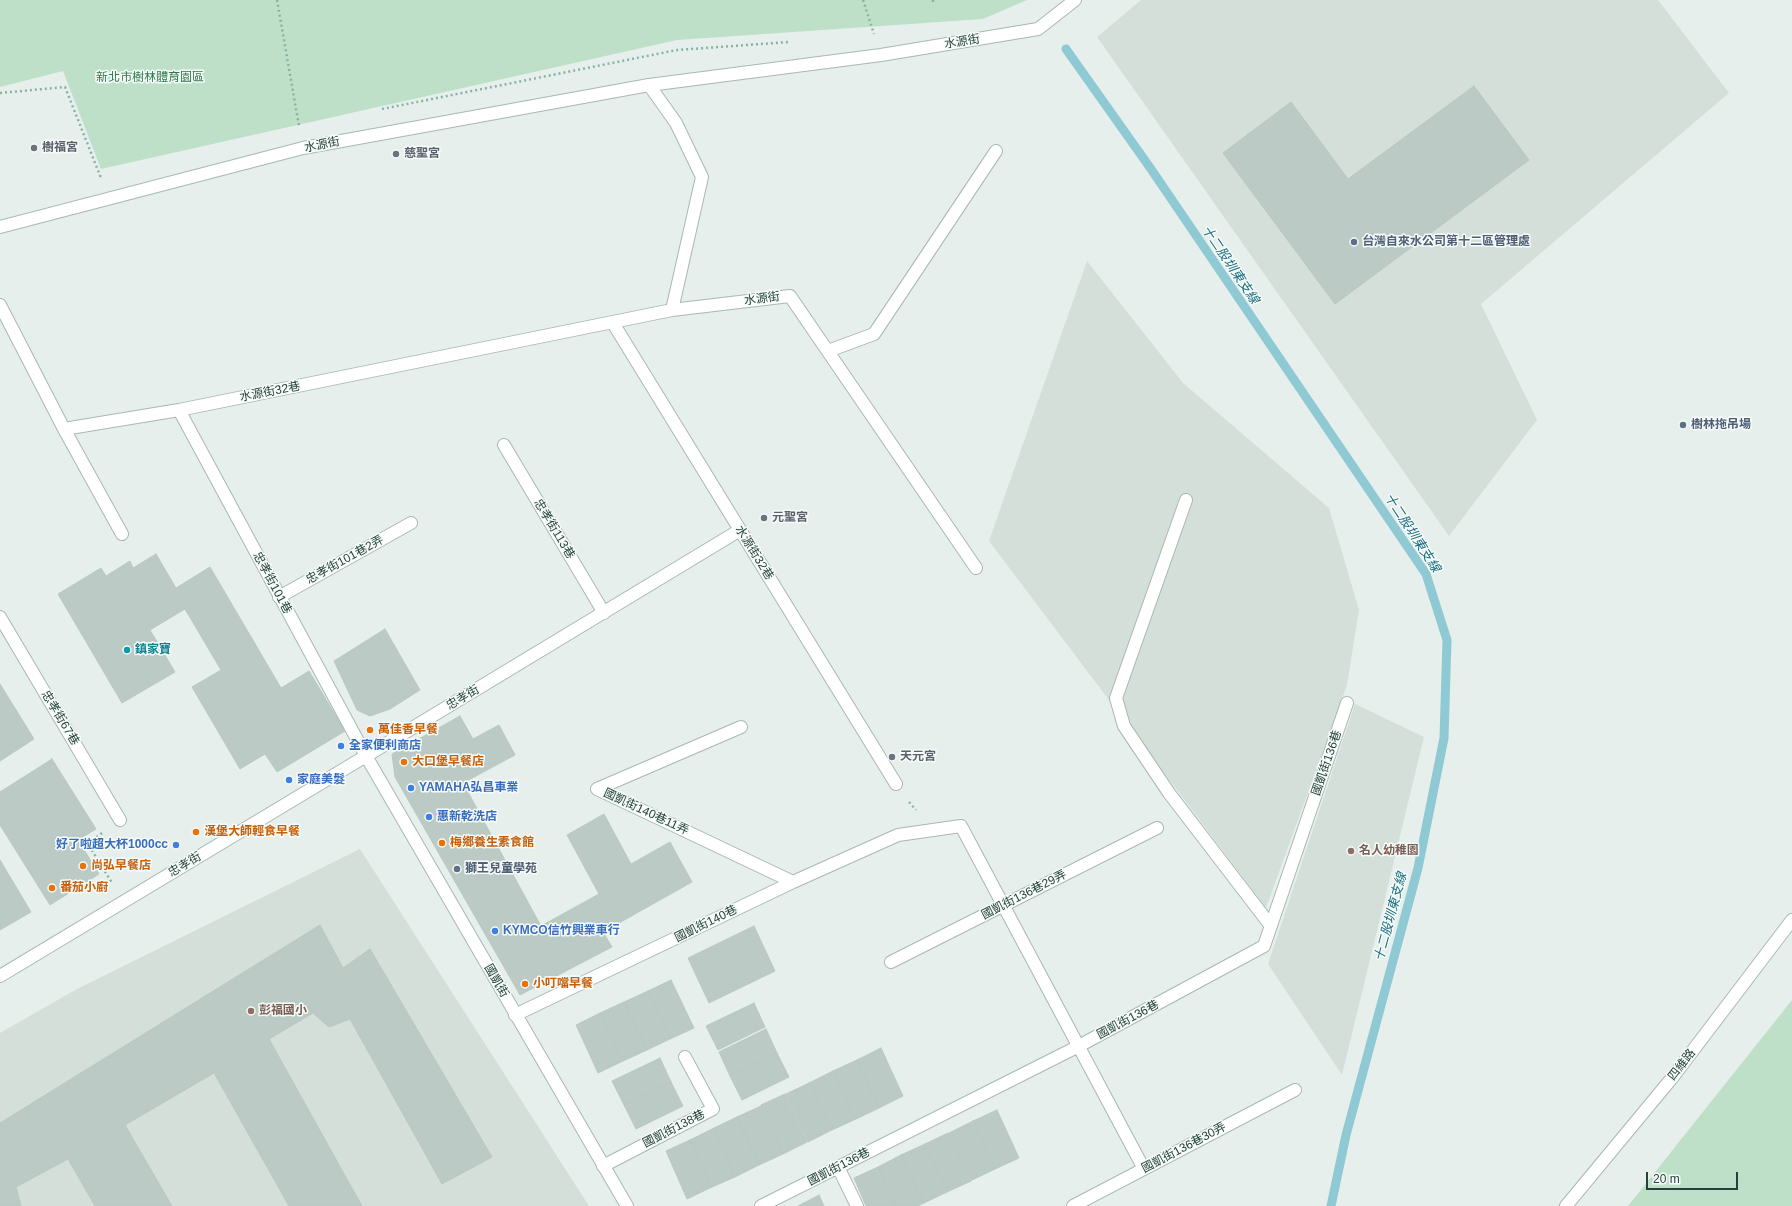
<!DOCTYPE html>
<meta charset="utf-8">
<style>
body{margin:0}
#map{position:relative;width:1792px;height:1206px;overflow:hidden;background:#e6efeb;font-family:Arial,sans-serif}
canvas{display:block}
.scale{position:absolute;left:1646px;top:1172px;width:92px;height:18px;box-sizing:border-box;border:2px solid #24423a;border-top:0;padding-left:5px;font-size:12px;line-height:14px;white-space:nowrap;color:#24423a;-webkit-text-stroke:3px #f7fbf9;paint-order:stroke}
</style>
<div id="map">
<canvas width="1792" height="1206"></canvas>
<div class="scale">20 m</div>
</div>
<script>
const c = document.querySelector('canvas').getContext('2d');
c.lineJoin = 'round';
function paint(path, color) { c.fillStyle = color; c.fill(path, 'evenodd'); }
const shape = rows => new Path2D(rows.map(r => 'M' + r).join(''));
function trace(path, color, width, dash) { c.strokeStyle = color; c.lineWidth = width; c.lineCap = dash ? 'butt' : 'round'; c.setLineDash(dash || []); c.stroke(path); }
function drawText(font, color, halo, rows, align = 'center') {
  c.font = font + ' Arial,"Noto Sans TC",sans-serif'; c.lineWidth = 3; c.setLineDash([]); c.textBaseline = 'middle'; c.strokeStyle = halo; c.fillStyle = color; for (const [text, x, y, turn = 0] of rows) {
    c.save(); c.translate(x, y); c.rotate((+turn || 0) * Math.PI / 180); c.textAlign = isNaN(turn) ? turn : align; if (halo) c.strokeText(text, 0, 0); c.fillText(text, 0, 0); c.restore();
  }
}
const built = shape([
 [1141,0,1658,0,1729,93,1481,304,1537,420,1449,536,1097,37],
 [1087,261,1183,383,1329,508,1359,610,1347,685,1266,908,989,541],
 [1355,704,1424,737,1342,1075,1268,964],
 [360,849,589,1206,0,1206,0,1033,77,989]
]);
const green = shape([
 [0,0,1027,0,983,19,677,40,101,169,63,71,0,87],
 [1792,1000,1792,1206,1628,1206]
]);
const stream = shape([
 [1066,49,1151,169,1426,574,1447,640,1444,738,1418,868,1346,1135,1331,1206]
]);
const building = shape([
 [1474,86,1529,160,1335,304,1223,153,1291,102,1348,179,1474,86],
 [156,554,176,588,210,567,281,688,309,671,345,731,277,772,265,754,240,769,192,687,221,670,185,609,150,630,175,672,122,703,58,594,101,568,106,576,130,561,133,568,156,554],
 [385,629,420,690,390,709,370,716,357,710,334,661,385,629],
 [0,684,34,739,0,761,0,684],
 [460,716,473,739,499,725,515,755,463,783,541,926,599,894,567,835,604,814,631,864,670,842,692,882,603,932,612,947,520,995,395,777,392,754,460,716],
 [52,759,96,829,78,840,99,874,50,905,0,825,0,792,52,759],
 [0,860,31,912,0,930,0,860],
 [320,925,343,968,370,949,492,1157,442,1184,350,1019,329,1027,313,1013,269,1039,362,1206,289,1206,214,1073,125,1125,172,1206,95,1206,68,1159,16,1187,21,1206,0,1206,0,1123,320,925],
 [754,926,775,971,709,1003,688,958,754,926],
 [671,980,694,1028,670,1039,648,991,671,980],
 [648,991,670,1039,647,1050,624,1002,648,991],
 [624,1002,647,1050,623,1061,600,1013,624,1002],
 [754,1003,765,1027,718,1050,706,1026,754,1003],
 [600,1013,623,1061,598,1073,576,1025,600,1013],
 [766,1029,777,1053,730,1076,719,1052,766,1029],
 [881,1048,903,1096,879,1108,857,1060,881,1048],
 [777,1053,789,1077,742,1100,730,1076,777,1053],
 [660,1058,671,1082,624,1105,612,1081,660,1058],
 [857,1060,879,1108,856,1119,833,1071,857,1060],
 [833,1071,856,1119,832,1130,809,1083,833,1071],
 [671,1082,683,1106,636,1129,624,1105,671,1082],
 [809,1083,832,1130,808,1142,786,1094,809,1083],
 [785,1094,807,1142,783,1154,761,1105,785,1094],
 [761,1106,783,1154,759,1165,737,1117,761,1106],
 [997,1110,1019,1158,995,1169,973,1121,997,1110],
 [737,1117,759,1165,735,1177,714,1128,737,1117],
 [973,1121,995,1169,970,1181,949,1133,973,1121],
 [714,1128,735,1177,712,1187,690,1140,714,1128],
 [948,1133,971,1181,947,1192,925,1144,948,1133],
 [690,1140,712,1187,687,1199,666,1151,690,1140],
 [925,1144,947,1192,924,1203,901,1155,925,1144],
 [901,1155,924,1203,918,1206,896,1206,878,1167,901,1155],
 [878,1167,896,1206,866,1206,854,1178,878,1167],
 [819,1195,824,1206,798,1206,819,1195]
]);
const path = shape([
 [277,0,299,126],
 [863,0,874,34],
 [933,0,933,2],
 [0,93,65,87,101,178],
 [382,109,677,50,789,42],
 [909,802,916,810],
 [102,833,88,844,112,883]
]);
const service = shape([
 [649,85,676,123,702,177,672,310],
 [0,305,64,429,179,410,672,310,790,296,976,568],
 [613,323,896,784],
 [828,351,874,334,996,151],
 [179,410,366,756,740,530],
 [64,429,122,534],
 [504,445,604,613],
 [1186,500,1116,698,1124,726,1169,793,1271,926],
 [279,597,411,523],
 [0,617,120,820],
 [741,727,597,789,793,882],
 [891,962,1157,828],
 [515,1015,793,882,898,835,961,826,1144,1169],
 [603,1166,713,1109,685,1057],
 [838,1167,857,1206],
 [761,1206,1077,1047,1264,946,1347,703],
 [1073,1206,1295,1090]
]);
const minor = shape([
 [0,976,366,756,627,1206]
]);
const tertiary = shape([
 [0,227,303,148,649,85,881,55,1038,29,1075,0],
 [1566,1206,1672,1078,1792,920]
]);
const markers = [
 [34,148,4,"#6b7280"],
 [396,154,4,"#6b7280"],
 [1354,242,4,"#5c6f8a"],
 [1683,425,4,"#5c6f8a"],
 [764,518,4,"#6b7280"],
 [127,650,4,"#0f9aa8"],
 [370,730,4,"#e8710a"],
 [341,746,4,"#3f7fe0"],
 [892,757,4,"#6b7280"],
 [404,762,4,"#e8710a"],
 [289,780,4,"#3f7fe0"],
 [411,788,4,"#3f7fe0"],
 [429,817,4,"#3f7fe0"],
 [196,832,4,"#e8710a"],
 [442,843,4,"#e8710a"],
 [176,845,4,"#3f7fe0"],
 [1351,851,4,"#8d6e63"],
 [83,866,4,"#e8710a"],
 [457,869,4,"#5c6f8a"],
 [52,888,4,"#e8710a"],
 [495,931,4,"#3f7fe0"],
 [525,984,4,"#e8710a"],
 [251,1011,4,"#8d6e63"]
];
const streetNames = [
 ["水源街",962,42,-9],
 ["水源街",322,145,-11],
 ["水源街",762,299,-7],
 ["水源街32巷",270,392,-11],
 ["忠孝街113巷",554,529,59],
 ["水源街32巷",754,553,58],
 ["忠孝街101巷2弄",345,560,-29],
 ["忠孝街101巷",272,583,62],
 ["忠孝街",463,698,-31],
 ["忠孝街67巷",60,718,59],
 ["國凱街136巷",1327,763,-71],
 ["國凱街140巷11弄",646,812,25],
 ["忠孝街",185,865,-31],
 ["國凱街136巷29弄",1024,895,-27],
 ["國凱街140巷",706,924,-26],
 ["國凱街",496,981,60],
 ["國凱街136巷",1128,1020,-28],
 ["四維路",1682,1065,-52],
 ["國凱街138巷",674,1129,-27],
 ["國凱街136巷30弄",1184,1148,-28],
 ["國凱街136巷",839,1167,-27]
];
const parkNames = [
 ["新北市樹林體育園區",150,78]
];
const worshipNames = [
 ["樹福宮",42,148],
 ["慈聖宮",404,154],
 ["元聖宮",772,518],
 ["天元宮",900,757]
];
const serviceNames = [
 ["台灣自來水公司第十二區管理處",1362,242],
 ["樹林拖吊場",1691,425],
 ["獅王兒童學苑",465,869]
];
const cultureNames = [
 ["鎮家寶",135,650]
];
const foodNames = [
 ["萬佳香早餐",378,730],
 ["大口堡早餐店",412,762],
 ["漢堡大師輕食早餐",204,832],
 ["梅鄉養生素食館",450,843],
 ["尚弘早餐店",91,866],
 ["番茄小廚",60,888],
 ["小叮噹早餐",533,984]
];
const shopNames = [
 ["全家便利商店",349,746],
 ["家庭美髮",297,780],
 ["YAMAHA弘昌車業",419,788],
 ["惠新乾洗店",437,817],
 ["好了啦超大杯1000cc",168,845,"right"],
 ["KYMCO信竹興業車行",503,931]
];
const educationNames = [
 ["名人幼稚園",1359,851],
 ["彭福國小",259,1011]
];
const waterNames = [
 ["十二股圳東支線",1230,265,56],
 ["十二股圳東支線",1412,533,57],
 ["十二股圳東支線",1391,917,-75]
];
paint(built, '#d4dfda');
paint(green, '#bfe0c8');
trace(stream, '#8ec9d4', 9);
paint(building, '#bbcac4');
trace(building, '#b8c9c2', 1);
trace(service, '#a8b8b2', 14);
trace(minor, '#a8b8b2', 14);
trace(tertiary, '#a8b8b2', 14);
trace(path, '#86b3a5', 2.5, [2, 3]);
trace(service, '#fff', 12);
trace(minor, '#fff', 12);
trace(tertiary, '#fff', 12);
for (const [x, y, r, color] of markers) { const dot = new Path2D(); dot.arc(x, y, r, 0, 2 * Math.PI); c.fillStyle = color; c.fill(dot); trace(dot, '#f7fbf9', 1.5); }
drawText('12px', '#24423a', '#f7fbf9', streetNames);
drawText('12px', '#2d7a4b', '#f7fbf9', parkNames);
drawText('bold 12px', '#5b616d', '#f7fbf9', worshipNames, 'left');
drawText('bold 12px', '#4e5e75', '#f7fbf9', serviceNames, 'left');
drawText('bold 12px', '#0d838f', '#f7fbf9', cultureNames, 'left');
drawText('bold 12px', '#c56008', '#f7fbf9', foodNames, 'left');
drawText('bold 12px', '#366cbe', '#f7fbf9', shopNames, 'left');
drawText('bold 12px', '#785e54', '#f7fbf9', educationNames, 'left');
drawText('italic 13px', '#1c6f80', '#f7fbf9', waterNames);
</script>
